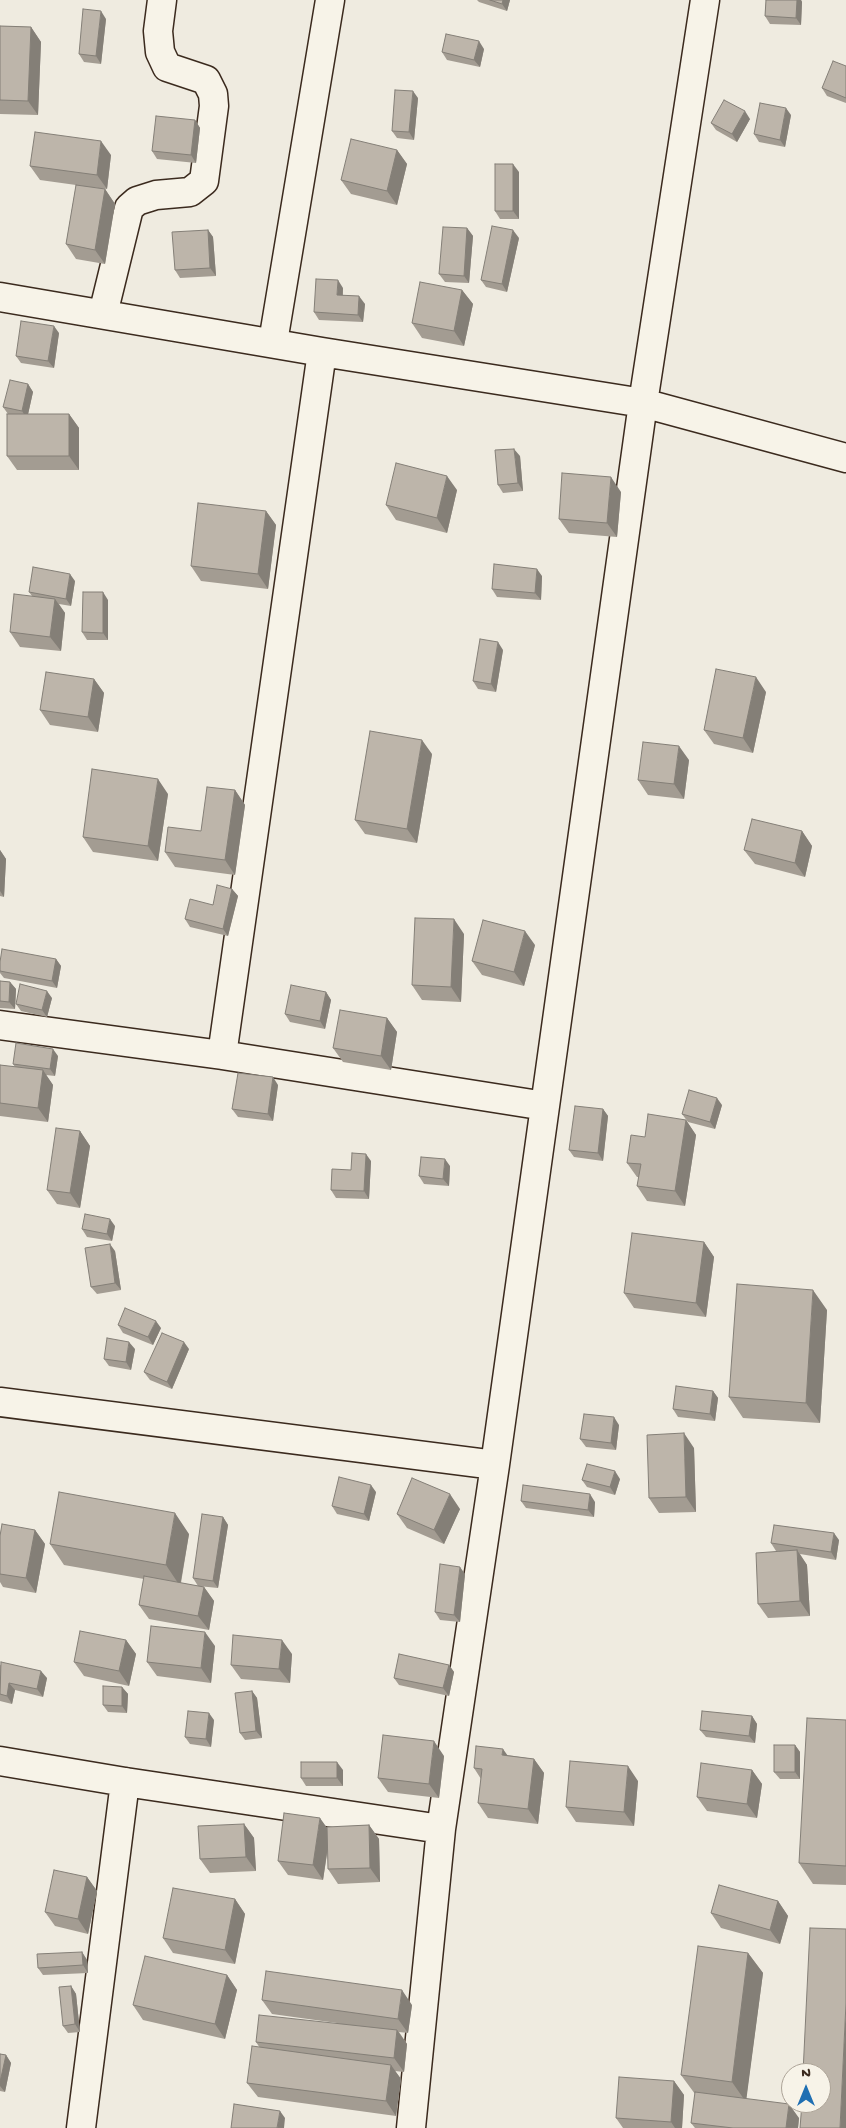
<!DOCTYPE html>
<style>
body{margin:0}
#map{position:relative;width:846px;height:2128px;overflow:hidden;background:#efebe0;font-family:"Gochi Hand",sans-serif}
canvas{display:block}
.north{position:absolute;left:781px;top:2063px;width:50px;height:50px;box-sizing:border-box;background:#f7f3e8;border:1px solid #aca397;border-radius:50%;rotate:0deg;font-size:14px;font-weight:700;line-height:20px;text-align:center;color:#3b2a1e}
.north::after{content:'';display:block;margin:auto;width:18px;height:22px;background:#1f6fb2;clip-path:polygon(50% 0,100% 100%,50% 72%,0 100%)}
</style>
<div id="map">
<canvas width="846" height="2128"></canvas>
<div class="north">N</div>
</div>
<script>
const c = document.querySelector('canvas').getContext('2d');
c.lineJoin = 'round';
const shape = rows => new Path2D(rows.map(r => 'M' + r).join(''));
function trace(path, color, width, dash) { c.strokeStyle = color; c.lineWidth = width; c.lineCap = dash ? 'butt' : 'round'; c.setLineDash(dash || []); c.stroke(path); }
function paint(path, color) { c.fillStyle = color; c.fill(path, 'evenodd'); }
const minor = shape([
 [0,297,322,352,643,403,846,458],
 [103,314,129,208,137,201,156,195,190,192,204,181,214,106,213,94,206,80,167,67,160,52,158,31,162,0],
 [273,342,330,0],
 [0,1025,222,1055,545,1106],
 [222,1055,322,352],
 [0,1402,495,1465],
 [0,1761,125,1782,441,1829],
 [81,2128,125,1782],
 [411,2128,441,1829,495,1465,643,403,705,0]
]);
const wall = shape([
 [477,0,510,0,507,11,479,2],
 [766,0,801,0,802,2,801,25,770,24,765,16],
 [106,19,101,64,84,62,79,54],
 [0,26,31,27,41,42,38,115,0,114],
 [484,49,480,67,447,60,442,52],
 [846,66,846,103,827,96,822,88],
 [418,98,414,140,397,138,392,131],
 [791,115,785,147,759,142,754,134],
 [750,119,737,142,716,130,711,123],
 [195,120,200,128,196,163,157,159,152,151],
 [397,150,407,164,397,205,351,194,341,180],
 [111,155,107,189,89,187,105,189,115,204,105,264,76,259,66,244,76,185,40,180,30,166],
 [519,172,519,219,500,219,495,211],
 [467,228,473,236,469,283,445,282,439,274],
 [208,230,213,237,216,276,180,278,175,270],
 [519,238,507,292,486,287,481,280],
 [343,288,343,295,365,304,363,322,319,320,314,312],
 [462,290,473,304,464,346,422,338,412,323],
 [59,333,54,368,21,363,16,356],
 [28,384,33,392,28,414,69,414,79,428,79,470,17,470,7,456,8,414,3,407],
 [520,456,523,491,503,493,498,485],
 [457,490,447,533,396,520,386,505],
 [621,492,617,537,569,533,559,519],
 [266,511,276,525,268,589,201,581,191,566],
 [542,576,541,600,497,597,492,589],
 [75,581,71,606,59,604,65,613,61,651,20,647,10,632,32,596,29,592],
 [108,600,108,640,87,640,82,632],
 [503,650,496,692,478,689,473,681],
 [94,679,104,693,98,732,50,725,40,710],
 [766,692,753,753,714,744,704,730],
 [432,754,417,843,365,834,355,820],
 [689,760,684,799,648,795,638,780],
 [235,790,245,805,235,875,175,867,165,852,201,831],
 [168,794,158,861,93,852,83,837],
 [802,831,812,846,805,877,755,864,744,850],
 [0,850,6,859,4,897,0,896],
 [232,889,238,896,228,936,190,927,185,919,213,905],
 [464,934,461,1002,422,1000,412,985],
 [535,945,524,986,482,975,472,961],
 [56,959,61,966,57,988,4,978,0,973,0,962],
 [0,981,10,982,16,989,15,1009,0,1008],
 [326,992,331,1000,325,1029,290,1022,285,1014],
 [52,998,47,1017,21,1011,16,1004],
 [387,1018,397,1032,391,1070,343,1062,333,1048],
 [58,1056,55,1076,46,1075,53,1085,48,1122,0,1116,0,1065,15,1067,13,1064],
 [278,1085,273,1121,238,1117,232,1109],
 [722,1105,715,1129,688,1122,682,1114],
 [603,1109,608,1116,603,1161,574,1157,569,1150],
 [686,1120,696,1135,685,1206,647,1201,637,1186,639,1177,637,1177,627,1163,645,1137],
 [80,1131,90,1146,80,1208,57,1204,47,1190],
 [371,1161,369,1199,336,1198,331,1190,351,1170],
 [450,1166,449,1186,424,1184,419,1176],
 [115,1226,112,1241,87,1237,82,1229],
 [704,1242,714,1257,706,1317,634,1308,624,1293],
 [115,1251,121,1290,97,1294,91,1287],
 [827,1310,820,1423,743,1418,729,1397],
 [118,1325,161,1328,153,1345,123,1333],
 [135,1349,131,1370,109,1366,104,1359],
 [189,1349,172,1389,150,1380,144,1372],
 [713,1391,718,1398,715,1421,678,1417,673,1409],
 [619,1425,616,1450,586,1447,580,1439],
 [694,1448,696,1512,659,1513,649,1498],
 [620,1479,615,1495,587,1487,582,1480],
 [376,1492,369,1521,337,1514,332,1506],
 [521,1501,595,1502,594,1517,526,1508],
 [460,1509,444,1544,407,1528,397,1514],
 [223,1517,228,1525,218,1588,198,1586,193,1578],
 [35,1530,45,1544,36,1593,3,1587,0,1582,0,1536],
 [189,1534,181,1583,204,1587,214,1601,209,1630,149,1619,139,1605,144,1579,64,1565,50,1544],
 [839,1540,836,1560,800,1554,807,1565,810,1616,768,1618,758,1604,779,1551,776,1551,771,1543],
 [465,1574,460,1622,440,1620,435,1612],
 [126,1640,136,1654,129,1686,84,1676,74,1662],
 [215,1646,211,1683,157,1676,147,1662],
 [292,1654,290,1683,241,1679,231,1665],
 [0,1665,47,1678,43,1697,15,1690,12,1704,0,1701],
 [449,1665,454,1672,449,1696,399,1685,394,1678],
 [122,1687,128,1694,127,1713,108,1712,103,1705],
 [252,1691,257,1698,262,1738,245,1740,240,1733],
 [752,1716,757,1724,755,1743,706,1737,700,1730],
 [214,1720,211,1747,190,1744,185,1737],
 [846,1720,846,1885,813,1884,799,1863],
 [795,1745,800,1752,800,1779,780,1779,774,1772],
 [507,1755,534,1759,544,1773,538,1824,488,1818,478,1803,481,1779,474,1768],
 [444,1756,439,1798,388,1792,378,1778],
 [343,1770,343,1786,306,1786,301,1778],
 [752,1770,762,1784,757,1818,707,1811,697,1797],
 [638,1781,634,1826,576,1822,566,1807],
 [244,1824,254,1838,256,1871,210,1873,200,1859],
 [369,1825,379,1839,380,1882,338,1884,328,1869,328,1848,323,1880,288,1875,278,1861,327,1828],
 [87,1877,97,1891,88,1934,55,1926,45,1912],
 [235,1899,245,1914,235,1964,173,1953,163,1938],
 [778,1901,788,1916,780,1944,721,1928,711,1913],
 [82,1952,87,1960,88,1973,43,1975,38,1968],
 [748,1953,763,1973,746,2099,799,2118,798,2128,695,2128,691,2123,695,2094,681,2075],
 [227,1975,237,1990,225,2039,143,2020,133,2005],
 [71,1986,76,1994,80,2032,68,2033,63,2026],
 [262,2000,412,2005,408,2033,399,2032,407,2044,404,2072,395,2071,401,2079,396,2116,258,2097,247,2083,260,2048,256,2042,337,2023,272,2014],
 [0,2054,6,2055,11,2063,5,2092,0,2091],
 [674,2081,684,2095,682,2128,623,2128,616,2118]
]);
const shadedWall = shape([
 [503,0,510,0,507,11,502,4],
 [797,0,801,0,802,2,801,25,796,18],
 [101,11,106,19,101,64,96,56],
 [31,27,41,42,38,115,28,101],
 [479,41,484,49,480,67,474,60],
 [413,91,418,98,414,140,409,132],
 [786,108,791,115,785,147,780,140],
 [745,111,750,119,737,142,732,134],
 [195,120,200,128,196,163,191,155],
 [101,141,111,155,107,189,97,175],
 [397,150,407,164,397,205,387,191],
 [513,164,519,172,519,219,513,211],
 [105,189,115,204,105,264,95,250],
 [467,228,473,236,469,283,464,276],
 [208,230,213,237,216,276,210,268],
 [513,230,519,238,507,292,502,284],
 [338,280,343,288,342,302,337,295],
 [462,290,473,304,464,346,454,331],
 [359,296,365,304,363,322,358,315],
 [54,326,59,333,54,368,48,361],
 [28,384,33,392,27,419,22,411],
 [69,414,79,428,79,470,69,456],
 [514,449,520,456,523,491,518,483],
 [447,476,457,490,447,533,437,518],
 [611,477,621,492,617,537,607,523],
 [266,511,276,525,268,589,258,574],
 [537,569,542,576,541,600,535,593],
 [70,574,75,581,71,606,66,599],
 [103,592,108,600,108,640,103,633],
 [55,599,65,613,61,651,50,637],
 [498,642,503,650,496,692,491,684],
 [756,677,766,692,753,753,743,738],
 [94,679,104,693,98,732,88,717],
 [422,740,432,754,417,843,407,829],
 [679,746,689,760,684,799,674,784],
 [158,779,168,794,158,861,148,846],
 [235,790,245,805,235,875,225,860],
 [802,831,812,846,805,877,795,863],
 [0,850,6,859,4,897,0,891],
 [232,889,238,896,228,936,223,929],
 [454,919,464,934,461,1002,451,987],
 [525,931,535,945,524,986,514,972],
 [56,959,61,966,57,988,52,981],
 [10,982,16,989,15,1009,9,1002],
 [47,991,52,998,47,1017,42,1010],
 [326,992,331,1000,325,1029,320,1021],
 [387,1018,397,1032,391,1070,381,1056],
 [53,1049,58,1056,55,1076,50,1069],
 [43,1070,53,1085,48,1122,38,1108],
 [273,1077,278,1085,273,1121,268,1114],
 [717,1098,722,1105,715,1129,710,1122],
 [603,1109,608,1116,603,1161,598,1153],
 [686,1120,696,1135,685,1206,675,1191],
 [80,1131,90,1146,80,1208,70,1193],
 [366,1154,371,1161,369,1199,364,1191],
 [445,1159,450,1166,449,1186,443,1179],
 [110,1219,115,1226,112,1241,107,1234],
 [704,1242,714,1257,706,1317,696,1303],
 [110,1244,115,1251,121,1290,115,1283],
 [813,1290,827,1310,820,1423,806,1403],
 [156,1321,161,1328,153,1345,148,1337],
 [129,1342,135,1349,131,1370,126,1362],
 [184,1342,189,1349,172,1389,167,1382],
 [713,1391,718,1398,715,1421,710,1414],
 [614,1417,619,1425,616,1450,611,1443],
 [684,1433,694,1448,696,1512,686,1497],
 [615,1471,620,1479,615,1495,610,1487],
 [371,1485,376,1492,369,1521,364,1514],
 [450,1494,460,1509,444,1544,434,1530],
 [590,1494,595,1502,594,1517,588,1510],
 [175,1513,189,1534,180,1586,166,1565],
 [223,1517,228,1525,218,1588,213,1581],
 [35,1530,45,1544,36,1593,26,1578],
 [834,1533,839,1540,836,1560,831,1552],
 [797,1550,807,1565,810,1616,800,1601],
 [460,1567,465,1574,460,1622,454,1615],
 [204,1587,214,1601,209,1630,198,1616],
 [205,1632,215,1646,211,1683,201,1668],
 [126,1640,136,1654,129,1686,119,1671],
 [282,1640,292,1654,290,1683,279,1669],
 [449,1665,454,1672,449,1696,443,1688],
 [41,1671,47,1678,43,1697,37,1689],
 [9,1683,15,1690,12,1704,7,1696],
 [122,1687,128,1694,127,1713,122,1706],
 [252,1691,257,1698,262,1738,256,1731],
 [209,1713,214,1720,211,1747,206,1739],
 [752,1716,757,1724,755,1743,749,1736],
 [434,1741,444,1756,439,1798,429,1784],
 [795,1745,800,1752,800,1779,795,1772],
 [503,1749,513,1763,502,1755],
 [534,1759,544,1773,538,1824,528,1809],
 [337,1762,343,1770,343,1786,337,1778],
 [628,1766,638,1781,634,1826,624,1812],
 [752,1770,762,1784,757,1818,747,1804],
 [320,1818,330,1832,323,1880,313,1865],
 [244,1824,254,1838,256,1871,246,1857],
 [369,1825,379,1839,380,1882,370,1868],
 [87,1877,97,1891,88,1934,78,1919],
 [235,1899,245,1914,235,1964,225,1950],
 [778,1901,788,1916,780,1944,770,1930],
 [82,1952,87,1960,88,1973,83,1965],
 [748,1953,763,1973,746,2102,732,2082],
 [227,1975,237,1990,225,2039,215,2024],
 [71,1986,76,1994,80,2032,75,2024],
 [402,1990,412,2005,408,2033,398,2019],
 [846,2003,846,2128,840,2128],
 [397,2030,407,2044,404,2072,394,2058],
 [6,2055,11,2063,5,2092,0,2086,0,2082],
 [391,2065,401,2079,396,2116,386,2101],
 [674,2081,684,2095,682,2128,675,2128,671,2122],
 [789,2104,799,2118,798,2128,786,2128],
 [280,2111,285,2118,284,2128,277,2128]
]);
const building = shape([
 [490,0,503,0,502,4,490,0],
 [766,0,797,0,796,18,765,16,766,0],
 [83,9,101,11,96,56,79,54,83,9],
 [0,26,31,27,28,101,0,100,0,26],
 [446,34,479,41,474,60,442,52,446,34],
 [833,61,846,66,846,98,822,88,833,61],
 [395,90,413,91,409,132,392,131,395,90],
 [724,100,745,111,732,134,711,123,724,100],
 [760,103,786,108,780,140,754,134,760,103],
 [156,116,195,120,191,155,152,151,156,116],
 [35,132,101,141,97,175,30,166,35,132],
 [351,139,397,150,387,191,341,180,351,139],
 [495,164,513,164,513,211,495,211,495,164],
 [76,185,105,189,95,250,66,244,76,185],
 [492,226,513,230,502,284,481,280,492,226],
 [443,227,467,228,464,276,439,274,443,227],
 [208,230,210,268,175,270,172,232,208,230],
 [316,279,338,280,337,295,359,296,358,315,314,312,316,279],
 [420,282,462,290,454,331,412,323,420,282],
 [21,321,54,326,48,361,16,356,21,321],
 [10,380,28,384,22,411,3,407,10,380],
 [7,414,69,414,69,456,7,456,7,414],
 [514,449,518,483,498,485,495,450,514,449],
 [396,463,447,476,437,518,386,505,396,463],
 [562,473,611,477,607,523,559,519,562,473],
 [198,503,266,511,258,574,191,566,198,503],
 [494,564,537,569,535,593,492,589,494,564],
 [33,567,70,574,66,599,29,592,33,567],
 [83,592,103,592,103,633,82,632,83,592],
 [14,594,55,599,50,637,10,632,14,594],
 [480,639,498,642,491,684,473,681,480,639],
 [716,669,756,677,743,738,704,730,716,669],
 [46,672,94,679,88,717,40,710,46,672],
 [370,731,422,740,407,829,355,820,370,731],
 [643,742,679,746,674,784,638,780,643,742],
 [92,769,158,779,148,846,83,837,92,769],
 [207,787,235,790,225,860,165,852,168,827,201,831,207,787],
 [752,819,802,831,795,863,744,850,752,819],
 [217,885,232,889,223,929,185,919,190,899,213,905,217,885],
 [415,918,454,919,451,987,412,985,415,918],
 [483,920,525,931,514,972,472,961,483,920],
 [2,949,56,959,52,981,0,971,0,962,2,949],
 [0,981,10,982,9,1002,0,1001,0,981],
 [20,984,47,991,42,1010,16,1004,20,984],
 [291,985,326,992,320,1021,285,1014,291,985],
 [340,1010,387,1018,381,1056,333,1048,340,1010],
 [16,1043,53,1049,50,1069,13,1064,16,1043],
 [0,1065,43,1070,38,1108,0,1103,0,1065],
 [238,1073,273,1077,268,1114,232,1109,238,1073],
 [689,1090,717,1098,710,1122,682,1114,689,1090],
 [575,1106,603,1109,598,1153,569,1150,575,1106],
 [648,1114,686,1120,675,1191,637,1186,641,1164,627,1163,631,1135,645,1137,648,1114],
 [56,1128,80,1131,70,1193,47,1190,56,1128],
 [352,1153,366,1154,364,1191,331,1190,332,1169,351,1170,352,1153],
 [421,1157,445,1159,443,1179,419,1176,421,1157],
 [85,1214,110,1219,107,1234,82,1229,85,1214],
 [632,1233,704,1242,696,1303,624,1293,632,1233],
 [110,1244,115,1283,91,1287,85,1248,110,1244],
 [737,1284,813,1290,806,1403,729,1397,737,1284],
 [125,1308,156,1321,148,1337,118,1325,125,1308],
 [162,1333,184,1342,167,1382,144,1372,162,1333],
 [107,1338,129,1342,126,1362,104,1359,107,1338],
 [676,1386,713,1391,710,1414,673,1409,676,1386],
 [584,1414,614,1417,611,1443,580,1439,584,1414],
 [684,1433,686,1497,649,1498,647,1435,684,1433],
 [587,1464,615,1471,610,1487,582,1480,587,1464],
 [339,1477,371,1485,364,1514,332,1506,339,1477],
 [412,1478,450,1494,434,1530,397,1514,412,1478],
 [523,1485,590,1494,588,1510,521,1501,523,1485],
 [59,1492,175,1513,166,1565,50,1544,59,1492],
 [202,1514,223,1517,213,1581,193,1578,202,1514],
 [2,1524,35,1530,26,1578,0,1574,0,1536,2,1524],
 [774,1525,834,1533,831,1552,771,1543,774,1525],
 [797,1550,800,1601,758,1604,756,1553,797,1550],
 [440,1564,460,1567,454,1615,435,1612,440,1564],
 [144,1576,204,1587,198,1616,139,1605,144,1576],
 [151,1626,205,1632,201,1668,147,1662,151,1626],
 [80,1631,126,1640,119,1671,74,1662,80,1631],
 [233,1635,282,1640,279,1669,231,1665,233,1635],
 [399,1654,449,1665,443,1688,394,1678,399,1654],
 [1,1662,41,1671,37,1689,9,1683,7,1696,0,1694,1,1662],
 [103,1686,122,1687,122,1706,103,1705,103,1686],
 [252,1691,256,1731,240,1733,235,1693,252,1691],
 [188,1711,209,1713,206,1739,185,1737,188,1711],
 [702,1711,752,1716,749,1736,700,1730,702,1711],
 [807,1718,846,1720,846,1866,799,1863,807,1718],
 [383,1735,434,1741,429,1784,378,1778,383,1735],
 [774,1745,795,1745,795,1772,774,1772,774,1745],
 [476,1746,503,1749,502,1755,534,1759,528,1809,478,1803,482,1769,474,1768,476,1746],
 [570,1761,628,1766,624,1812,566,1807,570,1761],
 [301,1762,337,1762,337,1778,301,1778,301,1762],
 [701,1763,752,1770,747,1804,697,1797,701,1763],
 [284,1813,320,1818,313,1865,278,1861,284,1813],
 [244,1824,246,1857,200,1859,198,1826,244,1824],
 [369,1825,370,1868,328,1869,327,1827,369,1825],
 [54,1870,87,1877,78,1919,45,1912,54,1870],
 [719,1885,778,1901,770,1930,711,1913,719,1885],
 [173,1888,235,1899,225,1950,163,1938,173,1888],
 [810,1928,846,1929,846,2003,840,2128,800,2128,802,2103,821,2103,821,2073,803,2073,810,1928],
 [698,1946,748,1953,732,2082,681,2075,698,1946],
 [82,1952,83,1965,38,1968,37,1954,82,1952],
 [145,1956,227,1975,215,2024,133,2005,145,1956],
 [266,1971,402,1990,398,2019,262,2000,266,1971],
 [71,1986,75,2024,63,2026,59,1987,71,1986],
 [259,2015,397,2030,394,2058,256,2042,259,2015],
 [252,2046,391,2065,386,2101,247,2083,252,2046],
 [0,2054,6,2055,0,2082,0,2054],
 [619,2077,674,2081,671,2122,616,2118,619,2077],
 [695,2092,789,2104,786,2128,733,2128,691,2123,695,2092],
 [234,2104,280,2111,277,2128,231,2128,234,2104]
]);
trace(minor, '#3b2a1e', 31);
trace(minor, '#f7f3e8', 28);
paint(wall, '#a39c92');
paint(shadedWall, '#847f77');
paint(building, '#bdb5aa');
trace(building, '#847f77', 1);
</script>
